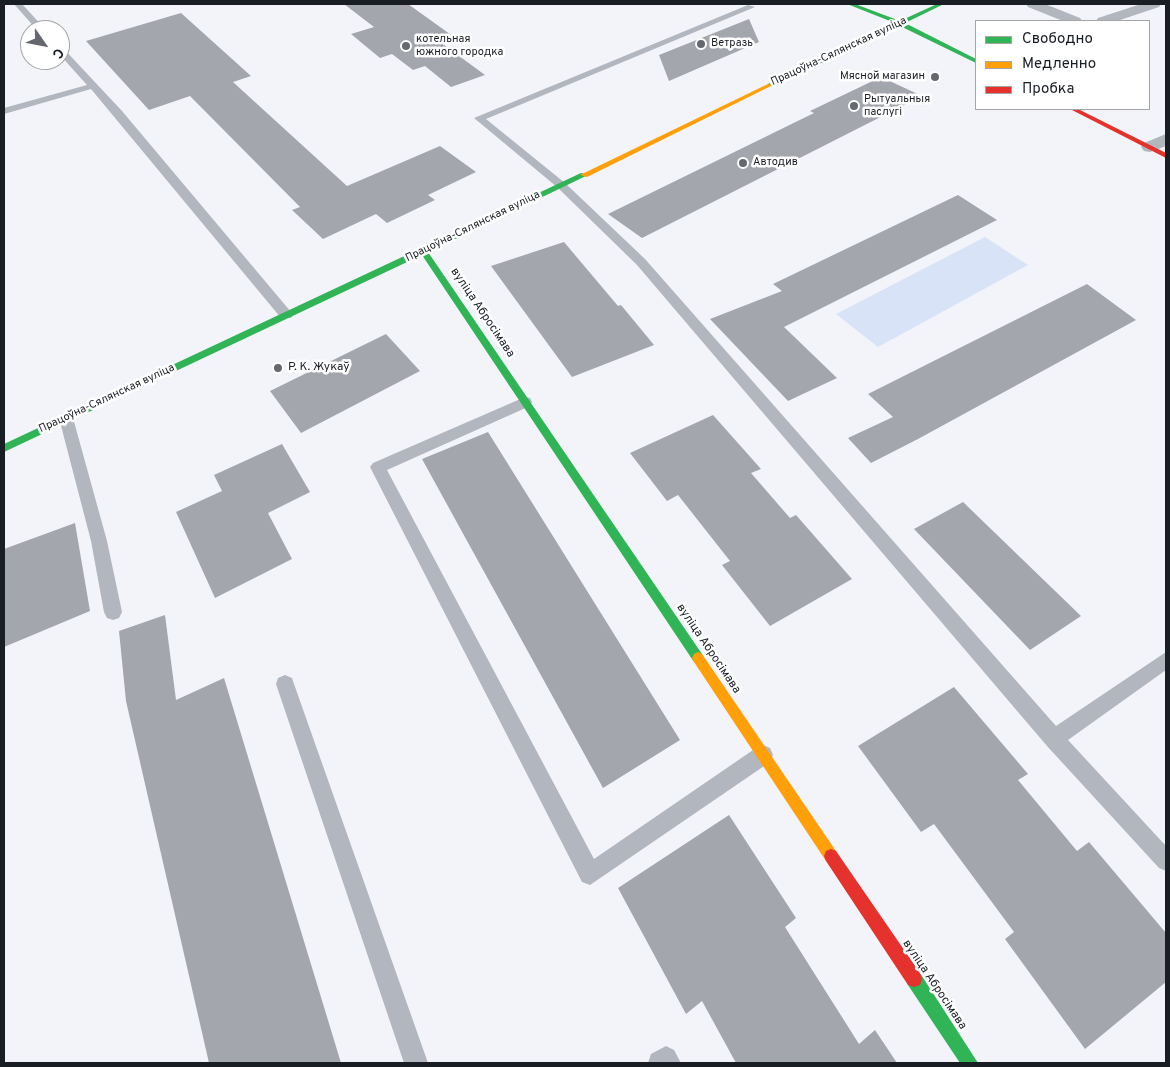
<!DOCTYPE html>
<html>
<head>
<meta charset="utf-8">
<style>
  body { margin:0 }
  #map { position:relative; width:1170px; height:1067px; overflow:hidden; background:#f2f4f9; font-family:Overpass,sans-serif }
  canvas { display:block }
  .frame { position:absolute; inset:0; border:5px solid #191d24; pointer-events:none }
  .legend { position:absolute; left:975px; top:20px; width:175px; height:90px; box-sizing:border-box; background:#fff; border:1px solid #a3a5a7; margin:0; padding:6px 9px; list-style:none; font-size:15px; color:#191d24 }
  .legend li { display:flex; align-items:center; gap:10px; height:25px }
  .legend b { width:25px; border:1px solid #a3a5a7 }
  .north { position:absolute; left:20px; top:20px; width:50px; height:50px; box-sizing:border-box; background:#fff; border:1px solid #a3a5a7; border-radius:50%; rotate:123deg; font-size:14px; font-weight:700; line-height:20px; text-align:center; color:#191d24 }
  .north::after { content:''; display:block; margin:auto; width:18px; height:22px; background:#65686f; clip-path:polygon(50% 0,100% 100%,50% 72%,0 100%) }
</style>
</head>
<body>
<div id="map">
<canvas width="1170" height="1067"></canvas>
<div class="frame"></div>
<ul class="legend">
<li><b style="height:6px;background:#30b455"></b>Свободно</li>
<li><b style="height:6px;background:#ff9f0a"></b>Медленно</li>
<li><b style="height:6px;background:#e5322d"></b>Пробка</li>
</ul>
<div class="north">С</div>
</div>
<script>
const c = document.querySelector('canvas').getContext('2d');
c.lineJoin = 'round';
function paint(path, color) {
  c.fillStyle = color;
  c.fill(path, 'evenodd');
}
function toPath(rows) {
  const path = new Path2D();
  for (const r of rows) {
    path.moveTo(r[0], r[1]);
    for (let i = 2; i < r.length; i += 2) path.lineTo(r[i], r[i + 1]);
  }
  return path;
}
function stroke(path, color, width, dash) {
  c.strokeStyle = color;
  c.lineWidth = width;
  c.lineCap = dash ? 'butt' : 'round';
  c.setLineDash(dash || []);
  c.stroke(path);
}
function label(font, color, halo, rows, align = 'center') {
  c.font = font + ' Overpass,sans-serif';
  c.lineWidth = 5;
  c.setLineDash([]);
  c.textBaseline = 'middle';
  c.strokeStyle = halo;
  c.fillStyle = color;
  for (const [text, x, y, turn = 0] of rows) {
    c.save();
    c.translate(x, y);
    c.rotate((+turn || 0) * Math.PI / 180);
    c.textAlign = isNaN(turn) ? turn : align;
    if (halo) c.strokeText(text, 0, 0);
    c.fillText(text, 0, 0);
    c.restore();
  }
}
const green = toPath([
  [985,237,1028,265,878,347,836,314]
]);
const building = toPath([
  [344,4,408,4,454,37,440,42,485,75,451,87,425,66,413,70,392,54,380,58,351,34,374,27],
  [181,13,251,76,233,82,347,186,440,146,476,172,428,195,435,200,387,223,376,214,323,239,292,210,300,207,190,96,149,110,86,41],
  [749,19,759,42,669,81,659,55],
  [881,77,922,96,642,238,608,214,814,113,810,111],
  [958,195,997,220,784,327,837,378,788,401,710,319,782,291,773,284],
  [564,242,618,306,621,305,654,345,572,377,491,266],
  [1087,284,1136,320,918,439,871,463,848,438,893,417,868,394],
  [386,334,420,371,301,433,270,391],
  [713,415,761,469,751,473,790,518,796,515,852,579,770,626,722,565,730,561,678,495,667,501,630,453],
  [488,432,680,740,603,788,422,459],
  [282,444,310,492,268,513,292,559,215,598,176,512,222,491,214,475],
  [963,502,1081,616,1030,650,914,529],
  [75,523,90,611,4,647,4,549],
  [165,615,176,700,224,678,341,1063,209,1063,126,701,119,631],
  [954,687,1028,774,1018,780,1077,851,1089,842,1166,933,1166,982,1085,1049,1005,939,1014,932,934,824,921,832,858,746],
  [729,815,796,918,785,927,859,1044,875,1030,897,1063,736,1063,702,1001,686,1014,618,888]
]);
const lane = toPath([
  [14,4,22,4,46,30,37,30,14,4],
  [748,5,755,7,486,119,565,183,645,259,1056,726,1166,652,1166,670,1068,740,1166,846,1166,871,1159,868,1047,746,637,265,557,187,474,118,748,5],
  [60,47,63,48,122,111,291,312,293,315,291,318,281,318,91,89,4,114,4,108,87,85,60,55,60,47],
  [525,397,530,398,532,402,530,406,387,470,594,859,756,748,763,745,770,748,773,755,770,762,590,885,582,882,370,467,373,463,525,397],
  [66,412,71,414,73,418,107,541,122,612,119,618,113,620,107,618,104,612,91,541,59,418,61,414,66,412],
  [285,675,292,678,294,684,428,1063,404,1063,276,684,278,678,285,675],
  [666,1046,674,1050,681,1063,648,1063,651,1054,666,1046]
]);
const street = toPath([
  [1026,4,1045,4,1080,18,1082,21,1063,21,1028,7,1026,4],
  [1141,4,1161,4,1159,7,1117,21,1096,21,1098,18,1141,4],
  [1166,134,1166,146,1150,152,1144,151,1141,147,1144,143,1166,134]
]);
const fast = toPath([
  [847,4,855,4,900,21,937,4,944,4,905,23,976,59,976,63,900,26,772,86,768,86,768,84,895,23,847,4],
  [581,173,588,175,428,252,702,654,704,658,702,662,698,664,694,662,422,255,4,452,4,444,581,173],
  [914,971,920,973,978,1063,960,1063,908,985,906,979,908,973,914,971]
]);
const slow = toPath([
  [768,84,773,85,587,177,580,175,768,84],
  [698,652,702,654,836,851,838,856,836,861,831,863,826,861,694,662,692,658,694,654,698,652]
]);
const jam = toPath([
  [1070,109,1078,109,1166,153,1166,158,1070,109],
  [831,849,836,851,920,973,922,979,920,985,914,987,908,985,826,861,824,856,826,851,831,849]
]);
const markers = [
  [701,44,5,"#65686f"],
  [406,46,5,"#65686f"],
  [935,77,5,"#65686f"],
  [854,106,5,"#65686f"],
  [743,163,5,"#65686f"],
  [278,368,5,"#65686f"]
];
const farPoinames = [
  ["котельная",416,40],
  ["южного городка",416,53],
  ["Ветразь",711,44],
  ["Мясной магазин",925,77,"right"],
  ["Рытуальныя",864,100],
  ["паслугі",864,113],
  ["Автодив",753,163]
];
const farStreetnames = [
  ["Працоўна-Сялянская вуліца",839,52,-25],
  ["Працоўна-Сялянская вуліца",473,227,-26],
  ["Працоўна-Сялянская вуліца",107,399,-25]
];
const streetNames = [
  ["вуліца Абросімава",482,313,56],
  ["вуліца Абросімава",708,649,56],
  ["вуліца Абросімава",934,985,56]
];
const poiNames = [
  ["Р. К. Жукаў",288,368]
];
paint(green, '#d9e3f7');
paint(building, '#a4a6ad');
paint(lane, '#b1b6bf');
paint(street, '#b1b6bf');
paint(fast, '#30b455');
paint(slow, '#ff9f0a');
paint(jam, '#e5322d');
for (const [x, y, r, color] of markers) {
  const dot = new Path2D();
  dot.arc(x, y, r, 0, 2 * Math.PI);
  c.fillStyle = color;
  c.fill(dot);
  stroke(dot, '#fff', 2);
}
label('11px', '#191d24', '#fff', farPoinames, 'left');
label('11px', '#191d24', '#fff', farStreetnames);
label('12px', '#191d24', '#fff', streetNames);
label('12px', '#191d24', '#fff', poiNames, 'left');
</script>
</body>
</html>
